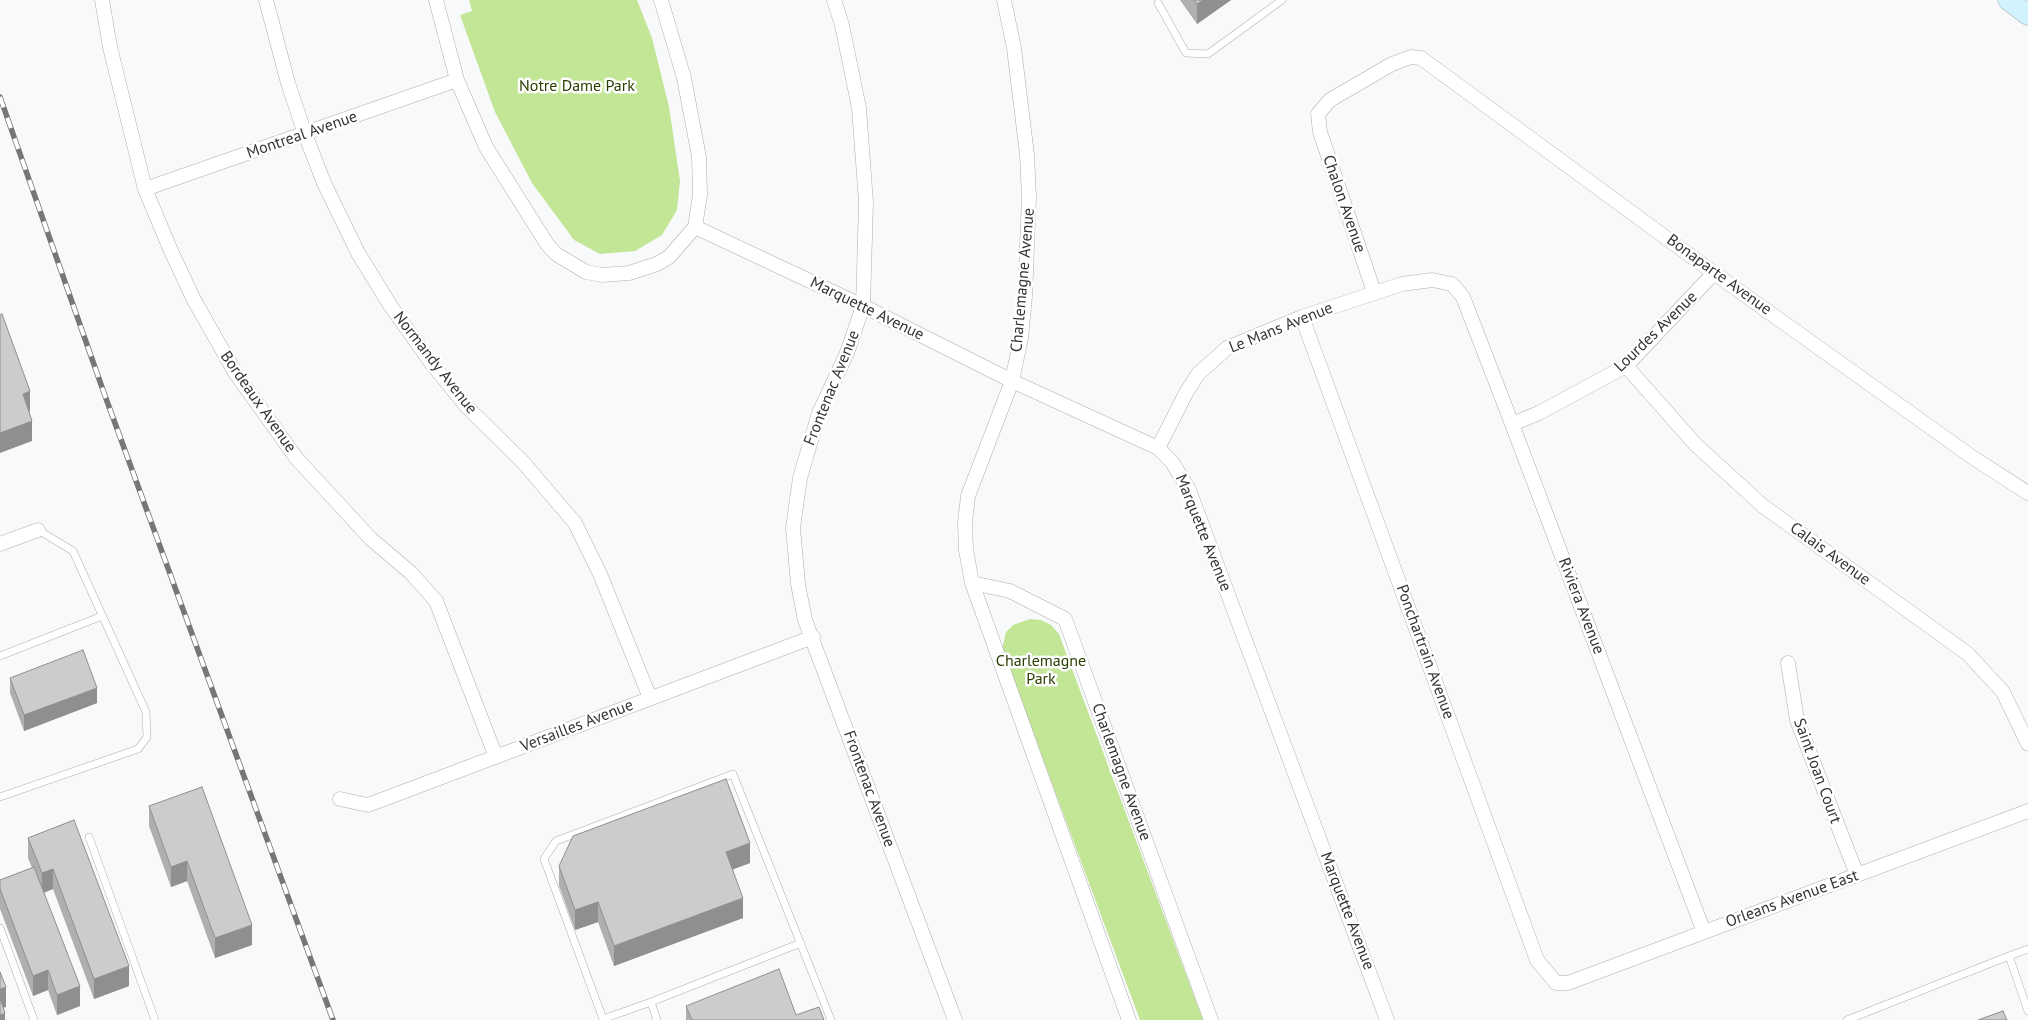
<!DOCTYPE html>
<html>
<head>
<meta charset="utf-8">
<style>
  body { margin:0 }
  canvas { display:block; background:#f8f9fa }
</style>
</head>
<body>
<canvas width="2028" height="1020"></canvas>
<script>
const c = document.querySelector('canvas').getContext('2d');
c.lineJoin = 'round';
function paint(path, color) {
  c.fillStyle = color;
  c.fill(path, 'evenodd');
}
function toPath(rows) {
  const path = new Path2D();
  for (const r of rows) {
    path.moveTo(r[0], r[1]);
    for (let i = 2; i < r.length; i += 2) path.lineTo(r[i], r[i + 1]);
  }
  return path;
}
function stroke(path, color, width, dash) {
  c.strokeStyle = color;
  c.lineWidth = width;
  c.lineCap = dash ? 'butt' : 'round';
  c.setLineDash(dash || []);
  c.stroke(path);
}
function label(font, color, halo, rows, align = 'center') {
  c.font = font + ' "PT Sans",sans-serif';
  c.lineWidth = 5;
  c.setLineDash([]);
  c.textBaseline = 'middle';
  c.strokeStyle = halo;
  c.fillStyle = color;
  for (const [text, x, y, turn = 0] of rows) {
    c.save();
    c.translate(x, y);
    c.rotate((+turn || 0) * Math.PI / 180);
    c.textAlign = isNaN(turn) ? turn : align;
    if (halo) c.strokeText(text, 0, 0);
    c.fillText(text, 0, 0);
    c.restore();
  }
}
const green = toPath([
  [469,0,637,0,652,38,669,107,680,181,677,210,662,235,635,251,600,254,574,240,532,183,495,112,460,15,472,11],
  [1030,619,1041,620,1051,625,1059,634,1203,1020,1140,1020,1002,649,1006,632,1013,625]
]);
const lane = toPath([
  [1158,3,1186,53,1208,54,1282,0],
  [0,656,102,616],
  [0,797,138,749,147,737,146,712,73,551,38,530],
  [89,837,155,1020],
  [0,928,34,1020],
  [2028,949,2009,956,2028,1011],
  [651,1002,801,943],
  [657,1020,651,1002,603,1019,544,859,556,841,733,774,831,1020],
  [1847,1020,2009,956]
]);
const street = toPath([
  [102,0,110,47,145,189,171,251,194,300,236,374,297,459,371,539,411,573,436,601,496,757],
  [266,0,288,83,305,134,324,183,358,253,390,305,432,364,468,408,522,461,575,523,600,574,650,698],
  [436,0,457,80,486,147,547,244,556,254,586,272,602,275,629,273,657,264,669,257,695,227],
  [661,0,684,78,699,157,700,195,695,227],
  [834,0,842,25,859,108,866,202,863,306,847,353,819,413,800,478,793,528,798,584,805,620,955,1020],
  [1004,0,1014,48,1027,155,1029,197,1025,296,1021,338,1012,381,968,496,965,523,966,550,972,583,1129,1020],
  [145,189,457,80],
  [695,227,863,306,1012,381,1158,448,1172,462,1189,490,1387,1020],
  [1374,292,1320,132,1318,114,1330,100,1392,64,1411,57,1421,58,1714,273,1972,457,2028,493],
  [1302,317,1537,960,1556,983,1568,983,2028,811],
  [1626,366,1696,445,1763,506,1968,654,2003,692,2028,744],
  [1512,424,1539,413,1626,366,1714,273],
  [1158,448,1186,393,1198,374,1227,348,1302,317,1402,284,1432,280,1452,284,1463,297,1512,424,1704,932],
  [0,544,38,530],
  [972,583,1010,591,1065,619,1211,1020],
  [1788,663,1797,720,1857,875],
  [340,799,368,805,813,637]
]);
const secondary = toPath([
  [2008,0,2028,15]
]);
const rail = toPath([
  [0,97,104,393,333,1020]
]);
const wall = toPath([
  [1180,0,1231,0,1197,24],
  [10,678,97,703,24,731,10,693],
  [149,806,252,945,215,958,187,881,171,887,149,826],
  [74,820,129,986,94,999,53,889,44,893,80,1006,57,1015,48,990,33,996,0,909,0,880,32,868,28,858,28,838],
  [750,863,733,869,743,918,614,966,598,922,575,930,559,886,559,866],
  [686,1006,796,1015,824,1020,686,1020]
]);
const shadedWall = toPath([
  [1203,0,1231,0,1197,24,1197,4],
  [30,391,30,411,23,414,23,394],
  [32,421,32,441,0,453,0,433],
  [97,688,97,703,24,731,24,715],
  [750,843,750,863,726,872,726,852],
  [187,861,187,881,171,887,171,867],
  [53,869,53,889,42,893,42,873],
  [743,898,743,918,614,966,614,946],
  [598,902,598,922,575,930,575,910],
  [252,925,252,945,215,958,215,938],
  [129,966,129,986,94,999,94,979],
  [48,970,48,990,33,996,33,976],
  [80,986,80,1006,57,1015,57,995],
  [6,987,6,1007,0,1009,0,989],
  [5,1013,5,1020,0,1020,0,1015]
]);
const building = toPath([
  [1194,0,1203,0,1197,4,1194,0],
  [2,314,30,391,23,394,32,421,0,433,0,315,2,314],
  [83,650,97,688,24,715,10,678,83,650],
  [726,779,750,843,726,852,743,898,614,946,598,902,575,910,559,866,573,836,726,779],
  [202,787,252,925,215,938,187,861,171,867,149,806,202,787],
  [74,820,129,966,94,979,53,869,42,873,28,838,74,820],
  [34,867,80,986,57,995,48,970,33,976,0,889,0,880,34,867],
  [779,969,796,1015,819,1007,824,1020,692,1020,686,1006,779,969],
  [0,972,6,987,0,989,0,972],
  [0,998,5,1013,0,1015,0,998],
  [2003,1011,2007,1020,1978,1020,2003,1011]
]);
const parkNames = [
  ["Notre Dame Park",577,86],
  ["Charlemagne",1041,661],
  ["Park",1041,679]
];
const streetNames = [
  ["Montreal Avenue",302,135,-19],
  ["Chalon Avenue",1344,204,71],
  ["Bonaparte Avenue",1719,275,36],
  ["Charlemagne Avenue",1023,280,-85],
  ["Marquette Avenue",867,309,26],
  ["Le Mans Avenue",1281,328,-22],
  ["Lourdes Avenue",1656,332,-44],
  ["Normandy Avenue",435,363,52],
  ["Frontenac Avenue",832,388,-68],
  ["Bordeaux Avenue",258,402,55],
  ["Marquette Avenue",1203,533,68],
  ["Calais Avenue",1830,554,36],
  ["Riviera Avenue",1581,606,69],
  ["Ponchartrain Avenue",1425,652,70],
  ["Versailles Avenue",577,726,-21],
  ["Saint Joan Court",1817,771,70],
  ["Charlemagne Avenue",1121,772,70],
  ["Frontenac Avenue",869,789,70],
  ["Orleans Avenue East",1792,899,-20],
  ["Marquette Avenue",1347,911,69]
];
paint(green, '#c2e596');
stroke(lane, '#aeaeaf', 8);
stroke(street, '#aeaeaf', 15);
stroke(secondary, '#aeaeaf', 21);
stroke(lane, '#fff', 7);
stroke(street, '#fff', 14);
stroke(secondary, '#d0f3fd', 20);
stroke(rail, '#757676', 5.5);
stroke(rail, '#fff', 4, [11]);
paint(wall, '#afafb0');
paint(shadedWall, '#8f8e90');
paint(building, '#cccbcd');
stroke(building, '#8f8e90', 1);
label('16px', '#2a3f00', '#fff', parkNames);
label('16px', '#333', '#fff', streetNames);
</script>
</body>
</html>
